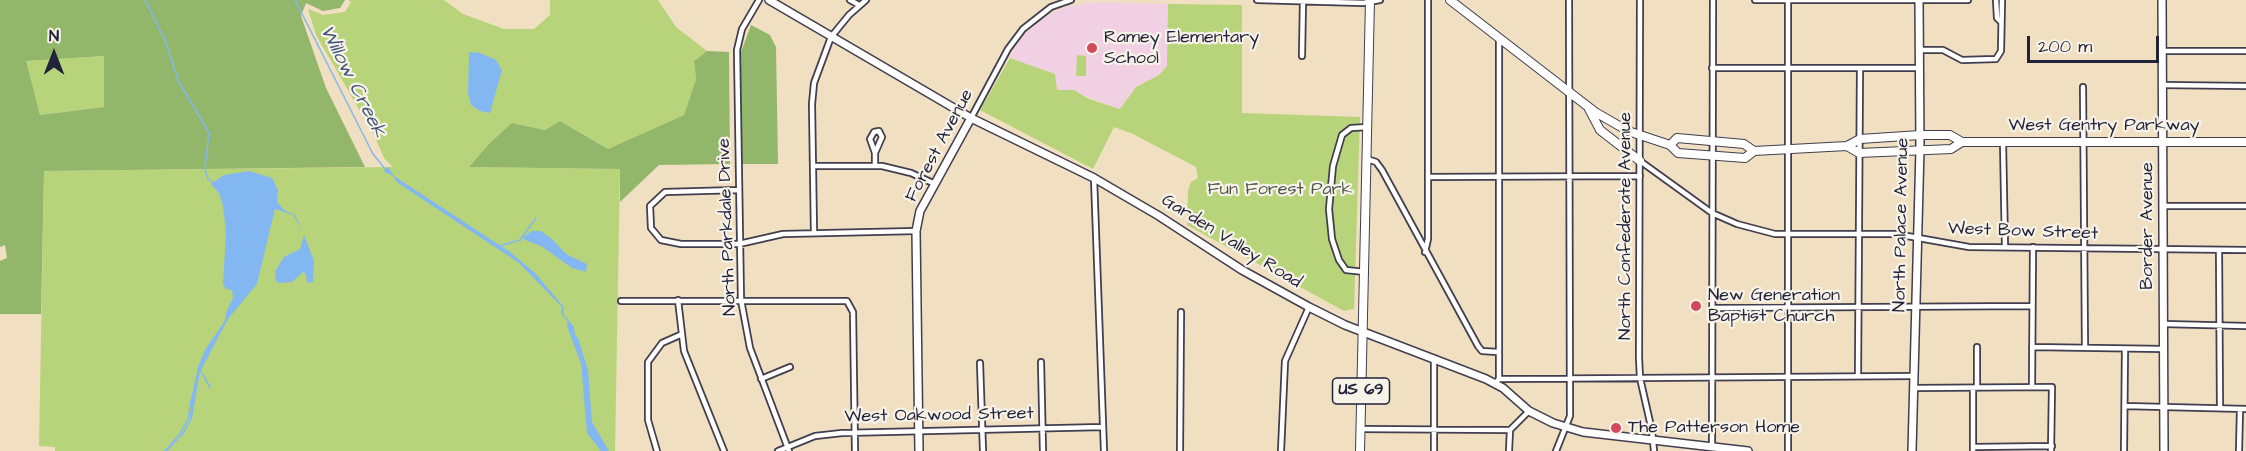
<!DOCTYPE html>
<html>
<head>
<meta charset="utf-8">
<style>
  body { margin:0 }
  #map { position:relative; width:2246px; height:451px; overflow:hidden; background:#f1dfc1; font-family:"Architects Daughter",sans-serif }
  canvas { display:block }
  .north { position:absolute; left:24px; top:24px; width:60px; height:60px; -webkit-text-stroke:4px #f7f3e8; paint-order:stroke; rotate:0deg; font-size:16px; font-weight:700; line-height:24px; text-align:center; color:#22223b }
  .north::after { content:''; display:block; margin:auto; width:21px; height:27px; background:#22223b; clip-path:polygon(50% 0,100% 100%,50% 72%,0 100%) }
  .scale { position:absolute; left:2027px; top:36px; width:132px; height:27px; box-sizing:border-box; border:3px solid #22223b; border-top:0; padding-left:8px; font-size:18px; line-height:21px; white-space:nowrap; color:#22223b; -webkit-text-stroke:4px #f7f3e8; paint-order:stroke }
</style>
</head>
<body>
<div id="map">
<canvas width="2246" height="451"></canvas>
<div class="north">N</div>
<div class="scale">200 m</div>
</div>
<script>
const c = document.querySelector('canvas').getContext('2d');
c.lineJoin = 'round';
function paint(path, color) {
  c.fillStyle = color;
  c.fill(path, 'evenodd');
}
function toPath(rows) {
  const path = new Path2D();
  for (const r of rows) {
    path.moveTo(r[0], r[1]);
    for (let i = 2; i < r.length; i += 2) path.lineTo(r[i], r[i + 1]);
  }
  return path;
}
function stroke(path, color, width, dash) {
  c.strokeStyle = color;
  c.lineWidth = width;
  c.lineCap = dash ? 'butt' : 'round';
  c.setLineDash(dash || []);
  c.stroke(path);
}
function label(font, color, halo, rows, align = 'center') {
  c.font = font + ' "Architects Daughter",sans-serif';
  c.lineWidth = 4.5;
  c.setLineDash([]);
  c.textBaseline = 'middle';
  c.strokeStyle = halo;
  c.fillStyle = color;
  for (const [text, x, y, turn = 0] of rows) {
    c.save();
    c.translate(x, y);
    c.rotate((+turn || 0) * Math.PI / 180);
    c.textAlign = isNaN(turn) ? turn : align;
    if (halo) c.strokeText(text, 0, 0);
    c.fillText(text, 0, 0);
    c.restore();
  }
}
const built = toPath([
  [1096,2,1168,4,1167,66,1158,75,1136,87,1120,109,1074,92,1057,90,1055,74,1010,58,1021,38,1045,16,1065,7]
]);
const green = toPath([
  [348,0,444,0,463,14,504,29,534,29,550,15,550,0,658,0,676,27,707,51,694,61,696,79,684,115,608,149,560,121,545,130,512,123,470,167,620,169,615,451,55,451,55,447,39,446,44,171,393,167,384,158,374,135,316,35,308,9,323,15,345,12,351,2],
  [1168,4,1242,5,1242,113,1360,117,1354,309,1344,311,1187,225,1188,191,1191,182,1198,178,1196,167,1133,134,1114,127,1093,169,980,110,1010,58,1055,74,1057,90,1074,90,1089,99,1120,109,1136,87,1159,75,1167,66],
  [1077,55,1086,56,1086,76,1076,76],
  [104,56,104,107,40,115,25,61]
]);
const forest = toPath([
  [0,0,345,0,340,8,323,11,306,3,301,16,326,88,365,167,44,171,41,314,0,314,0,261,7,258,5,245,0,247],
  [104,56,104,107,40,115,26,61],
  [751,25,770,35,776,47,778,164,741,164,741,52],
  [707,51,729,52,730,164,659,165,620,202,620,169,469,167,490,143,512,123,545,130,560,121,608,149,684,115,696,79,694,61]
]);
const water = toPath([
  [469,52,480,53,496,60,502,70,490,113,480,111,471,105,468,93],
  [388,167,394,176,510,252,535,273,563,306,564,315,574,327,575,335,578,338,588,370,592,422,609,451,601,451,587,433,581,364,567,326,568,322,561,313,562,307,519,263,398,183,392,175,384,172],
  [249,171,272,178,278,190,277,202,284,210,295,215,302,230,293,215,275,209,257,284,228,319,201,370,211,387,210,389,200,371,192,418,184,434,167,451,163,451,180,437,190,419,191,399,198,367,205,350,224,322,233,297,232,290,226,289,223,284,226,233,223,206,219,193,211,184,224,175],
  [532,231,541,231,553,240,566,254,587,264,586,272,572,268,541,246,525,240,523,237],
  [304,235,314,261,313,282,307,283,306,274,303,272,292,282,280,283,276,281,275,272,284,257,300,249]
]);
const stream = toPath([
  [145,0,165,40,178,80,209,133,205,169,208,179,214,183],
  [295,0,373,154,386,170],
  [500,246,520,240,536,218],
  [226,315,231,303],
  [171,444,180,434,188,419,191,401]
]);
const street = toPath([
  [759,0,742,29,737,50,741,300,750,348,789,451],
  [850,0,859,5],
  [1257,0,1363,3,1380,0],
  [1640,0,1639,358,1640,378,1652,431,1654,451],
  [1755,0,1968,0],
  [1996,0,1997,18,2001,22],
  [1499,38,1499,379],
  [1920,50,1943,50,1962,60,1996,59,2001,51,2002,0],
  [2162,51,2246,51],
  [1302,56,1303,0],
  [1712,68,1920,68],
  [2162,85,2246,86],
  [2083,87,2085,348],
  [971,118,1008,49,1023,29,1051,7,1071,0],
  [2003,142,2005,247],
  [875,153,870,139,874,132,879,131,882,137,875,153,875,165],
  [1367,159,1376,162,1382,170,1478,346,1482,351,1498,352],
  [1640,161,1712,213,1737,224,1775,234,1896,234,1969,247,2246,250],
  [813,166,882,166,911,173,935,184],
  [1429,177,1640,176],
  [1094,178,1104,451],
  [738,190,665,192,650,206,651,228,661,240,681,244,739,244,783,234,916,231],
  [2164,206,2246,206],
  [814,233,812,104,814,83,831,37,849,15,866,0],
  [2219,250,2220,408],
  [1425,252,1428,239,1428,0],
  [1365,272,1346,270,1339,260,1332,239,1329,209,1333,166,1342,135,1351,128,1368,127],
  [678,300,684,351,724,451],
  [621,301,847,301,853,312,855,451],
  [1712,308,2032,306],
  [2164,324,2246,326],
  [2032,347,2163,349],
  [1434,358,1434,451],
  [1041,362,1043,451],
  [980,363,983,451],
  [1858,376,1860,68],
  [761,379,790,367],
  [1495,383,1499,379,1914,376],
  [2032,387,2033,247],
  [1914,388,2052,387,2051,451],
  [1977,388,1977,347],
  [2125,406,2246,409],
  [1360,429,1510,430,1529,411],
  [1712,446,1713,0],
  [1973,447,2052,446],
  [657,451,648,420,648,362,662,343,680,335],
  [778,451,815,436,842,433,1103,427],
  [1180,451,1181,312],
  [1281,451,1285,361,1309,307],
  [1509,451,1510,430],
  [1556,451,1570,416,1569,0],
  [1788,451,1788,0],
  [1973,451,1973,388],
  [2124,451,2125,349],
  [2239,451,2240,409]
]);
const secondary = toPath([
  [769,0,971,118,1094,178,1159,216,1242,270,1309,307,1345,325,1486,379,1503,388,1529,411,1553,423,1583,432,1748,451],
  [2162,0,2164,451],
  [919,451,916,231,920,211,971,118],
  [1912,451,1920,149,1919,0]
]);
const primary = toPath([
  [1450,0,1595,112,1628,131,1670,145,1678,153,1745,158,1754,151,1847,146,1860,139,1920,135,1950,135,1962,142,2246,142],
  [1589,109,1600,130,1640,161],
  [1670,145,1677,138,1744,144,1754,151],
  [1847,146,1859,153,1951,149,1962,142],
  [1360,451,1370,0]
]);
const markers = [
  [1092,48,6,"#d1495b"],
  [1696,306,6,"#d1495b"],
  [1616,428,6,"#d1495b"]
];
const shields = [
  [1361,391,57]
];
const shieldNames = [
  ["US 69",1361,391]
];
const poiNames = [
  ["Ramey Elementary",1104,38],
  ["School",1104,59],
  ["New Generation",1708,296],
  ["Baptist Church",1708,317],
  ["The Patterson Home",1628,428]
];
const streetNames = [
  ["West Gentry Parkway",2104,126],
  ["Forest Avenue",940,146,-62],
  ["North Palace Avenue",1902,225,-89],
  ["North Confederate Avenue",1626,226,-90],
  ["Border Avenue",2148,226,-90],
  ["North Parkdale Drive",728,227,-92],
  ["West Bow Street",2023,232,2],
  ["Garden Valley Road",1231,242,32],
  ["West Oakwood Street",939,416,-1]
];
const parkNames = [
  ["Fun Forest Park",1280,190]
];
const waterNames = [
  ["Willow Creek",352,82,63]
];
paint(built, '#f1d0e4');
paint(green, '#b8d47a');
paint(forest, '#92b66a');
paint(water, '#83b7f1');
stroke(stream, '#83b7f1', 1.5);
stroke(street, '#413e4f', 8);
stroke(secondary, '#413e4f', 10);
stroke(primary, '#413e4f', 10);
stroke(street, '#fff', 4.5);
stroke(secondary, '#fff', 7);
stroke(primary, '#fff', 8);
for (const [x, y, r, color] of markers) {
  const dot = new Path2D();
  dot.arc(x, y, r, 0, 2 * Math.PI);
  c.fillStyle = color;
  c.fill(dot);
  stroke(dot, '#f7f3e8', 2);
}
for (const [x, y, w] of shields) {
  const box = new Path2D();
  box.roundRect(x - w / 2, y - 13, w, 26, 4.5);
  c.fillStyle = '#f7f3e8';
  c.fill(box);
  stroke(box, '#22223b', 1.5);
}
label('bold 16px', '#22223b', null, shieldNames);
label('18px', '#22223b', '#f7f3e8', poiNames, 'left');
label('18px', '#22223b', '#f7f3e8', streetNames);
label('18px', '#4f574e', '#f7f3e8', parkNames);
label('italic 20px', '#44567b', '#f7f3e8', waterNames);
</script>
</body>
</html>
